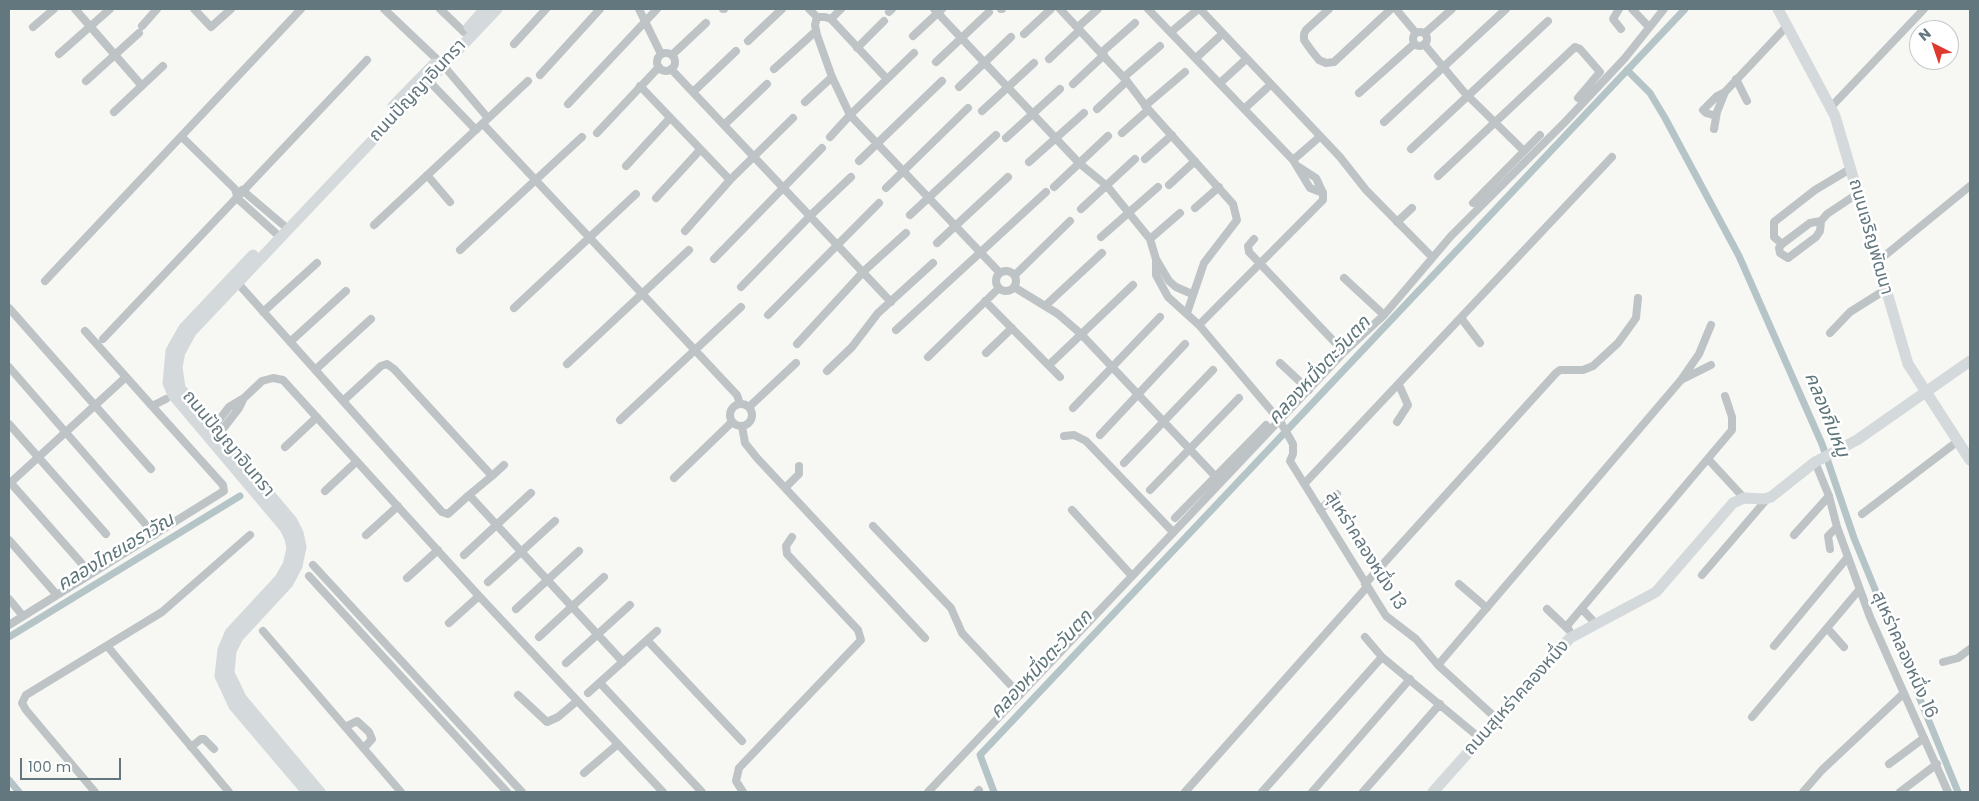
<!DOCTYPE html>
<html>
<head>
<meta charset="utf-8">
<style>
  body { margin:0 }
  #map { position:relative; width:1979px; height:801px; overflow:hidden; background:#f7f7f4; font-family:Poppins,sans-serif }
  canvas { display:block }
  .frame { position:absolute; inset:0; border:10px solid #63777e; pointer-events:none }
  .north { position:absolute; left:1909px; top:20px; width:50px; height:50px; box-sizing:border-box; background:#fff; border:1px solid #c1c9cb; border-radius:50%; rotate:319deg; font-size:14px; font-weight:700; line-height:20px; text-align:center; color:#63777e }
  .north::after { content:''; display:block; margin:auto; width:18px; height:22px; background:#dd392e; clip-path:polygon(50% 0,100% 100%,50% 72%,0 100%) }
  .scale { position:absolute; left:20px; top:758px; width:101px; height:22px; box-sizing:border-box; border:2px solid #63777e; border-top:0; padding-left:6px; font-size:15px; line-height:18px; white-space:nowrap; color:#63777e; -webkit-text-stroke:4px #fff; paint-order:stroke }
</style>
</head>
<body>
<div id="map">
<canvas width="1979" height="801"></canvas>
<div class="frame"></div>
<div class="north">N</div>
<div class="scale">100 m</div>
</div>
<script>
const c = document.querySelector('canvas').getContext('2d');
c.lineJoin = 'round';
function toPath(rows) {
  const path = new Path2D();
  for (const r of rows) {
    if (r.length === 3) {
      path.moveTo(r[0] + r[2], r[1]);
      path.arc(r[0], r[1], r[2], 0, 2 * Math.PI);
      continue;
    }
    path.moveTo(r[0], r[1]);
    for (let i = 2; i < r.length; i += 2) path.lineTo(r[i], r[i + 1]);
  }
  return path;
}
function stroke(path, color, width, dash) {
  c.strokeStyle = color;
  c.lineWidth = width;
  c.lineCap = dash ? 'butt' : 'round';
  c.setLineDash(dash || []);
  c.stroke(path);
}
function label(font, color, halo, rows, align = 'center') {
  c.font = font + ' Poppins,"Noto Sans Thai",sans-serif';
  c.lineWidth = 5;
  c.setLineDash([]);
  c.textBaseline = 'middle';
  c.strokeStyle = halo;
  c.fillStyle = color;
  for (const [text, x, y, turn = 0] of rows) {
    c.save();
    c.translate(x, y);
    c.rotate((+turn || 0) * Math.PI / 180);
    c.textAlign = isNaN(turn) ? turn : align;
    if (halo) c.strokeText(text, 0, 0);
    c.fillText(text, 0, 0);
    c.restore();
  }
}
const canal = toPath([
  [1627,70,1650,93,1665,118,1739,256,1822,444,1854,538,1958,792],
  [9,637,240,496],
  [9,780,19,792],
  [994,792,980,755,1685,9]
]);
const street = toPath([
  [75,9,142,86],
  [194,9,211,27,231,9],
  [384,9,443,65,488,118],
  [440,9,464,32],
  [639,9,661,54],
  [723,9,724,9],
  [809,9,817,17],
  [934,9,1079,163,1107,186,1150,239,1156,259,1169,281,1176,287,1192,294],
  [1001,9,1002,9],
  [1060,9,1126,80,1148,109,1233,204,1237,220,1204,263,1187,313],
  [1148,9,1293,160,1310,188,1323,193],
  [1200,9,1340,157,1366,190,1432,257],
  [1329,9,1306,30,1304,34,1304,40,1311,50,1319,60,1326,63,1334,62,1391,9],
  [1396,9,1416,33],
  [1619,9,1613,19,1621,29],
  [1632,9,1649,27],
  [889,12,892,9],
  [817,17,815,25,817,35,832,77,850,115,1000,273],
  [817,17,825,17,831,19,887,79],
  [831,19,841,9],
  [142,26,157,9],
  [33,27,54,9],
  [1078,27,1098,9],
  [1420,39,7],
  [1171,32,1196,11],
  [1425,33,1452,9],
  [1024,34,1051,9],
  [913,36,942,9],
  [748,41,782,9],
  [514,44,546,9],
  [1424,44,1464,92,1524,151],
  [857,48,884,21],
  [1101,53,1135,23],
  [666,62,9],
  [59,54,110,9],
  [672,55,706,23],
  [1196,58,1219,37],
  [1049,59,1080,30],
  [936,62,989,12],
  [671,69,891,302],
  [774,69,816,31],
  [540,75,600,9],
  [1124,77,1160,46],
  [427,79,476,130],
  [1736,79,1747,101],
  [86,81,139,33],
  [1220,83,1243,62],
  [1073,84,1104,55],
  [640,86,730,180],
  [959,87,1011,37],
  [693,92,736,51],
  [1359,93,1414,44],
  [805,102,832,77],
  [568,104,657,9],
  [1145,106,1185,72],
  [1831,107,1924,9],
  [1097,109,1127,81],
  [1244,109,1267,88],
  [982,111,1034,63],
  [114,112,163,66],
  [1716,116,1706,113,1703,110,1717,96,1725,92],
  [1384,122,1506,9],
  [483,124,737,395,740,404],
  [724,125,767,84],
  [1714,129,1717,112,1725,92,1787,26],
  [597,133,659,67],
  [1122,133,1148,110],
  [182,137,235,189,238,199,280,237],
  [830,137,850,115,914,53],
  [1006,138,1060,89],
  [1411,149,1548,21],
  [1145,159,1172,135],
  [1293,160,1316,140],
  [859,161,942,81],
  [1029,162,1084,113],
  [626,166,670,118],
  [427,175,450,202],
  [1438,176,1575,47,1580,49,1600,72,1578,98],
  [1169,185,1195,161],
  [1054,187,1108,136],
  [886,188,968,108],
  [242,190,288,229],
  [656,198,700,150],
  [1473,203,1540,135],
  [1195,208,1219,187],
  [1081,209,1135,159],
  [910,215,996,135],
  [1821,221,1810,223,1782,244,1779,248,1780,253,1788,258,1816,237,1820,231,1821,221,1827,214,1857,194],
  [1397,222,1412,208],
  [374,225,528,81],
  [685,231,730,180,793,118],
  [1101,237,1158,187],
  [1150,239,1180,213],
  [1254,239,1248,246,1249,252,1344,352],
  [937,243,1008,177],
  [1782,244,1774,237,1774,222,1815,190,1850,169],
  [460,250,582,137],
  [714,259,822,148],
  [1156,259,1156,275,1168,297,1199,325,1280,421,1293,444,1293,454,1290,461,1386,616,1416,639,1438,665,1498,720],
  [1877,262,1970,186],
  [1006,281,10],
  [1015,275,1070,221],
  [1344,278,1384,315],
  [235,280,442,512,448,514,469,495,623,662],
  [45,281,301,9],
  [741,287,811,215,851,177],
  [1014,287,1058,314,1081,334,1215,476],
  [985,301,1060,377],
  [1045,306,1102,253],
  [9,308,151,469],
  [514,308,636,194],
  [263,312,317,263],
  [768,315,879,203],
  [1461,318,1480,343],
  [1199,325,1323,200,1323,193,1316,178,1299,167],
  [896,330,1046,192],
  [85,331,152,406,166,399],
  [1830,333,1850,312,1885,290],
  [103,339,367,60],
  [290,342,346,291],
  [797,344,864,271,906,233],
  [986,353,1012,328],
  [928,357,999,288],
  [1280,363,1309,390],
  [567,364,689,250],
  [1049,365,1133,285],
  [9,367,155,535],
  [315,370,371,319],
  [827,371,852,347,878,313,933,263],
  [1681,380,1711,365],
  [343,401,381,366,387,364,394,369,492,476,469,495],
  [741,415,11],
  [749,407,796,363],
  [1073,408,1160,317],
  [620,420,741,307],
  [1397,422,1408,405,1399,385],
  [9,424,106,534],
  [742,426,745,443,757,458,925,638],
  [213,428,229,407,244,398,262,381,273,378,283,380,479,596,663,792],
  [219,434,239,408,244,398],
  [1100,435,1185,344],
  [1064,436,1074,435,1086,441,1173,532],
  [285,447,317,417],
  [1708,459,1744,498],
  [1815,462,1829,496,1837,527],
  [1124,463,1213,370],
  [492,476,504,465],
  [674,478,732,422],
  [9,481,91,574],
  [1305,483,1612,157],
  [9,484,126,377],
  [785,488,799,474,799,466],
  [1150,490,1239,398],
  [325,491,356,462],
  [1072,510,1132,576],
  [1320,510,1337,494],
  [1862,514,1958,441],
  [1175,518,1266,425],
  [873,526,951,608,962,633,1020,695],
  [366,535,398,506],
  [1794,535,1829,496],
  [9,540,57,595],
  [1830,549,1828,536,1837,527,1870,617,1948,792],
  [464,555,531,493],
  [313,565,522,792],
  [1702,575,1767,499],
  [309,576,507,792],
  [407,578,438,550],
  [488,582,555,521],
  [1365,584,1556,373,1560,370,1583,370,1593,366,1618,343,1636,318,1638,298],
  [1459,584,1487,608],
  [9,599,23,616],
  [516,609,579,551],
  [1547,609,1569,630],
  [1582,609,1595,623],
  [449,623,479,596],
  [9,625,224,491,223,485,152,406],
  [1566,627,1732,430,1732,417,1725,396],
  [1827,628,1844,647],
  [263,631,401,792],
  [539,637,604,577],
  [1365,637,1382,657],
  [647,640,742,741],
  [1774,646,1847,558],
  [108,647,229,792],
  [1382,657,1481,739],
  [1943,662,1958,658,1970,649],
  [566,663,630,605],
  [1438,665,1681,380,1699,354,1711,325],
  [600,683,702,792],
  [588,693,657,631],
  [518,695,547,722,558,717,577,701],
  [1752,717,1859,590],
  [345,727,357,721,369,732,372,739,364,748],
  [191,747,201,739,204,739,214,749],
  [1889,764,1924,738],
  [584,773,618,744],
  [95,792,26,710,22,703,26,695,162,612,250,535],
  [743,792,736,781,739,768,861,640,858,630,787,554,786,546,792,537],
  [928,792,1344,352,1384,315,1451,236,1566,121,1625,58,1664,9],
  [977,792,979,790],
  [1185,792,1367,587],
  [1262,792,1382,657],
  [1312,792,1410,679],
  [1363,792,1440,704],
  [1803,792,1822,770,1904,693],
  [1900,792,1937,764]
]);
const secondary = toPath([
  [1778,9,1835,116,1908,364,1970,460],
  [469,27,485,9],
  [393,106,434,64],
  [253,255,184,328,171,351,168,383,173,395,285,528,290,538,292,549,288,565,280,579,230,633,223,650,220,676,234,706,307,792],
  [320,792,241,698,229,673,231,651,238,637,288,583,297,566,301,547,298,533,292,521,180,388,177,367,180,352,191,332,497,9],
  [1433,792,1570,638,1656,592,1733,503,1744,498,1764,499,1771,497,1815,462,1857,440,1970,361]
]);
const streetNames = [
  ["ถนนปัญญาอินทรา",418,91,-47],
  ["ถนนเจริญพัฒนา",1870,237,74],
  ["ถนนปัญญาอินทรา",228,444,50],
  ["สุเหร่าคลองหนึ่ง 13",1365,551,58],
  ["สุเหร่าคลองหนึ่ง 16",1904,655,66],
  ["ถนนสุเหร่าคลองหนึ่ง",1517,698,-48]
];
const waterNames = [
  ["คลองหนึ่งตะวันตก",1320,371,-47],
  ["คลองกีบหมู",1826,415,68],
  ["คลองไทยเอราวัณ",116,553,-31],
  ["คลองหนึ่งตะวันตก",1042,665,-47]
];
stroke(canal, '#b5c5c7', 7);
stroke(street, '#bec4c6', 8);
stroke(secondary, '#d4d9db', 11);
label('18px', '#63777e', '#fff', streetNames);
label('italic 19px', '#5e7679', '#fff', waterNames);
</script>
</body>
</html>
